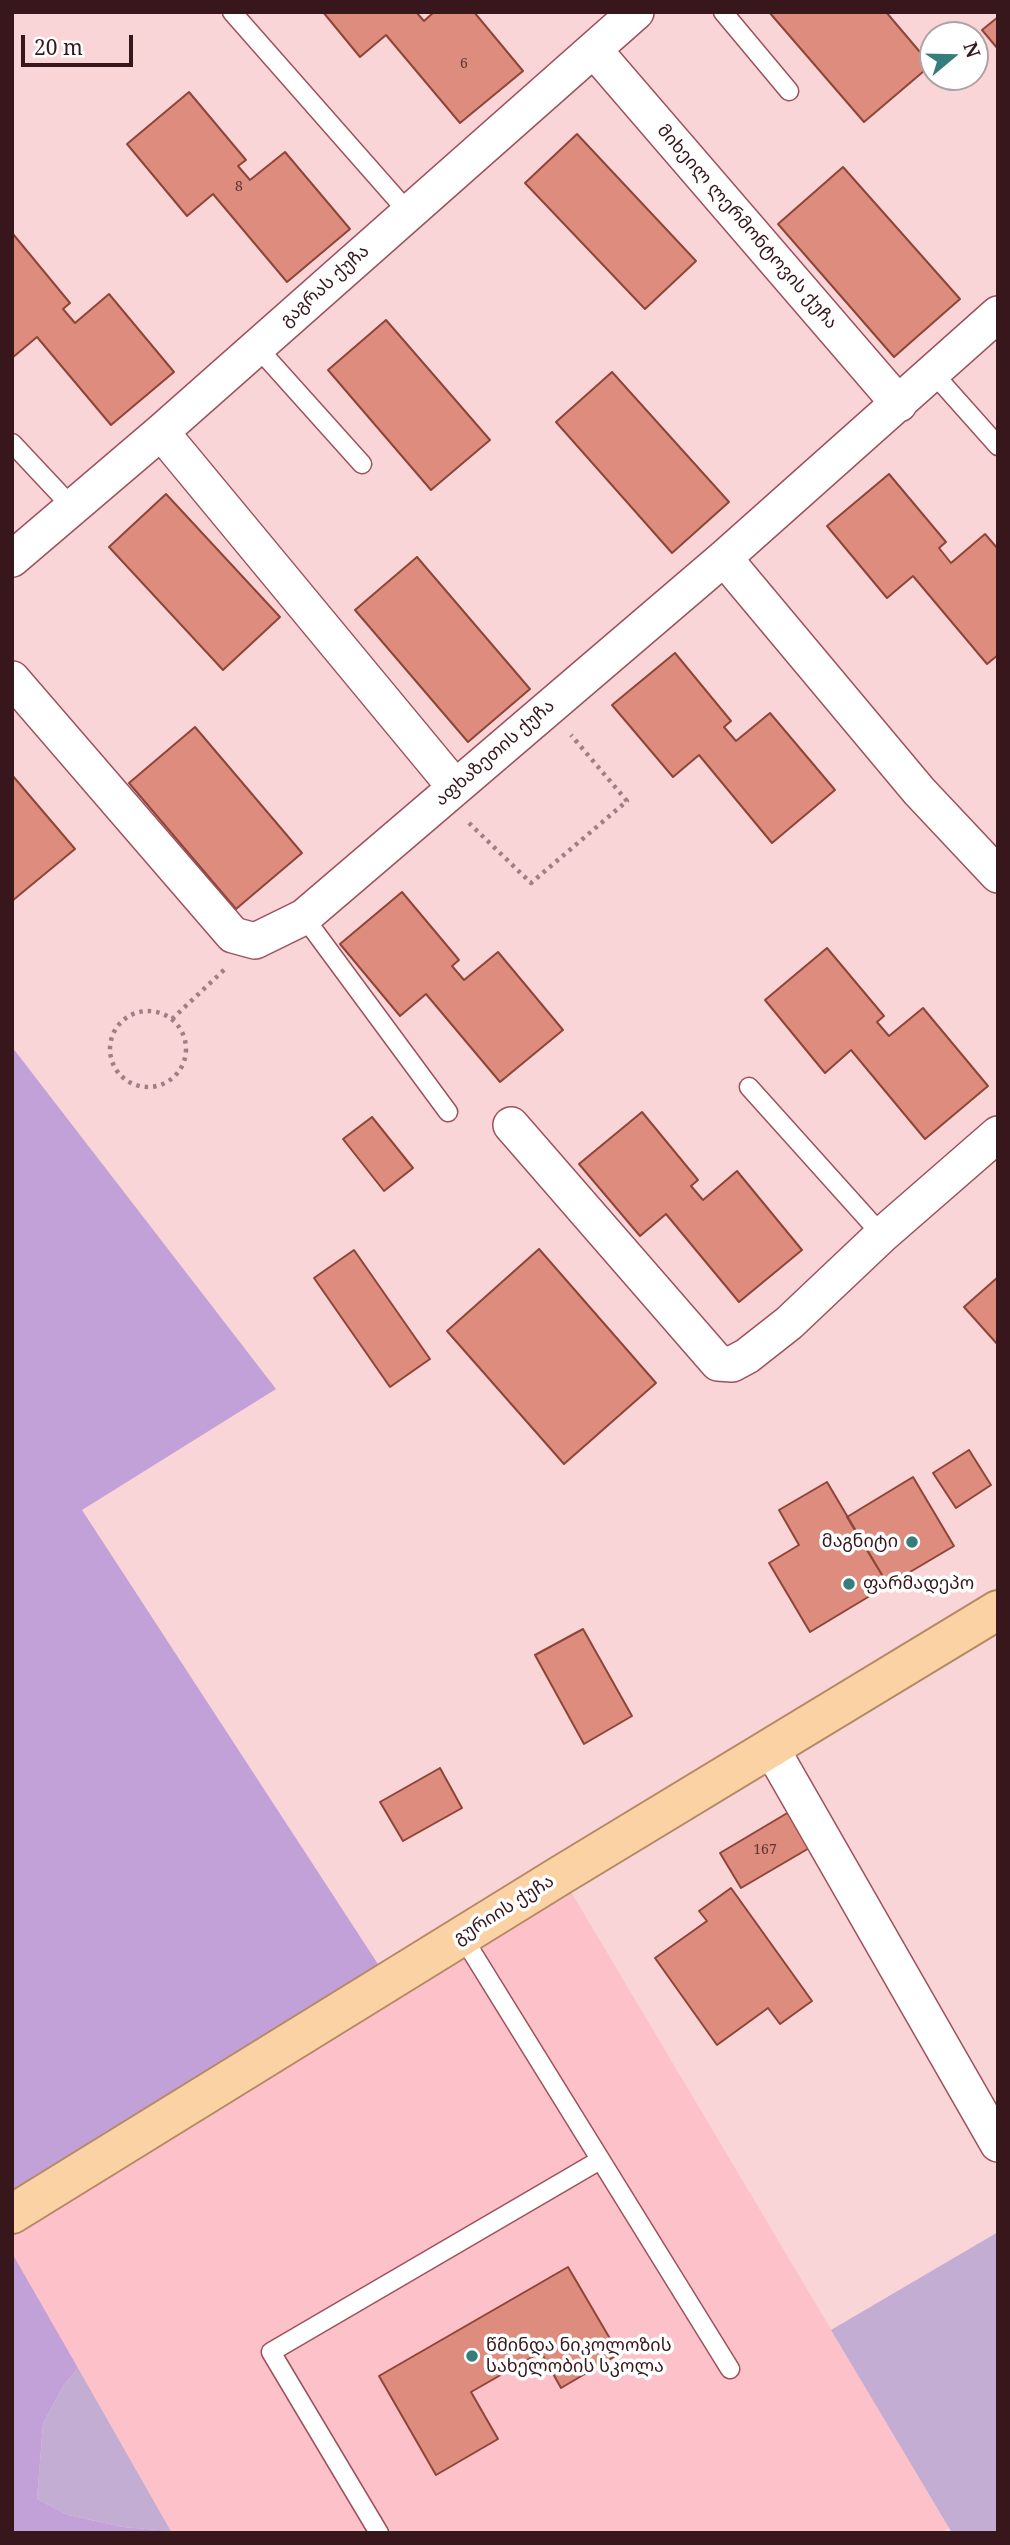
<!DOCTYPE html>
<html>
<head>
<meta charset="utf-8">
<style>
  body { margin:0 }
  #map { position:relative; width:1010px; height:2545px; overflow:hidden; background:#f9d5d8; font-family:"Noto Serif",serif }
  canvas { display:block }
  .frame { position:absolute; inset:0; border:14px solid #37171c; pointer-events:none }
  .north { position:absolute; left:919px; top:21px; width:70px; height:70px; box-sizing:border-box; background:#fff; border:2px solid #afa2a4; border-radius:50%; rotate:71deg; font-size:19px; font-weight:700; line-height:28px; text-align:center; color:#37171c }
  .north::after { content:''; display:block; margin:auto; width:24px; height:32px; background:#367e7b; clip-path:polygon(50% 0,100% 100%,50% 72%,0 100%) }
  .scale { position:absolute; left:21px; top:35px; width:112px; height:32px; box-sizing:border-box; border:4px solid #37171c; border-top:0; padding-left:9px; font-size:21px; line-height:24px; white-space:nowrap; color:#37171c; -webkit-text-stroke:5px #fff; paint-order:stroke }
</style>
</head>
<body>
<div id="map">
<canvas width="1010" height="2545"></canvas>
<div class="frame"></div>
<div class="north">N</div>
<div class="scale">20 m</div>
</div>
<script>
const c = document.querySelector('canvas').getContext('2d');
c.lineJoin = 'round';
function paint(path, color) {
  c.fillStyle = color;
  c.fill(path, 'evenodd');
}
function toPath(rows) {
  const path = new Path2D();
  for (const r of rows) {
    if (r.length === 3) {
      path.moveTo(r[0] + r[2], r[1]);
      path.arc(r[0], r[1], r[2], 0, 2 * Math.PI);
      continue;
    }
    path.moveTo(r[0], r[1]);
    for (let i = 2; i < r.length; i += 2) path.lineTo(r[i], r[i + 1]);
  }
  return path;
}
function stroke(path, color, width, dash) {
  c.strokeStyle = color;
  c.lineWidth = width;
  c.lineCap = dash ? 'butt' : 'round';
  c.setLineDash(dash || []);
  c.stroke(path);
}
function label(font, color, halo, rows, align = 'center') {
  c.font = font + ' "Noto Serif","Noto Sans Georgian",serif';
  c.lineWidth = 7;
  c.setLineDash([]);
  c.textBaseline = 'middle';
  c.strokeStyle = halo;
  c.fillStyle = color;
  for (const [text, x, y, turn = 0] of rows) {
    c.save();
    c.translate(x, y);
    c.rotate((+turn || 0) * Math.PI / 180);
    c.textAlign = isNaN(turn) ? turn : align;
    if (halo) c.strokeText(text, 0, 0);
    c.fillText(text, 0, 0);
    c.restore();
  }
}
const built = toPath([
  [561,1875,949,2528,941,2533,172,2533,12,2253,12,2214]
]);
const green = toPath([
  [998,2232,998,2533,952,2533,831,2330],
  [78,2368,172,2533,170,2531,123,2527,68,2515,37,2499,43,2424,63,2386]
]);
const forest = toPath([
  [12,1047,276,1389,82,1510,389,1981,12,2214],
  [12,2253,78,2368,63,2386,43,2424,37,2499,68,2515,123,2527,170,2531,170,2533,12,2533]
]);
const building = toPath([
  [323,12,416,12,424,21,434,12,474,12,523,71,460,123,386,35,360,57,323,12],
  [769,12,886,12,931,65,864,122,769,12],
  [998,17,998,49,982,30,998,17],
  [189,92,246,160,238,166,250,180,285,152,350,229,287,282,213,194,187,216,127,144,189,92],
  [577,134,696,261,645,309,525,183,577,134],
  [843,167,960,299,894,357,778,224,843,167],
  [13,234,70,303,63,309,75,323,109,294,174,372,111,425,37,337,12,358,13,234],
  [386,320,490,440,431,490,328,370,386,320],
  [612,372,729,502,672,553,556,422,612,372],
  [889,474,946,542,939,548,951,563,985,534,998,549,998,655,987,664,913,576,887,598,827,526,889,474],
  [166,494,280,617,223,670,109,547,166,494],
  [417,557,530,689,468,742,355,610,417,557],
  [675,653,731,721,724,727,736,741,770,713,835,790,772,843,699,755,673,777,612,705,675,653],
  [195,727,302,853,236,909,129,783,195,727],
  [12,775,75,849,12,901,12,775],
  [402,892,459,960,452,966,464,980,498,952,563,1030,500,1082,426,994,400,1016,340,944,402,892],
  [827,948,884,1016,877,1022,889,1036,923,1008,988,1086,925,1139,851,1050,825,1073,765,1000,827,948],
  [642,1112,698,1180,691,1186,703,1200,737,1171,802,1250,739,1302,666,1214,640,1236,579,1164,642,1112],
  [372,1117,413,1168,384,1191,343,1139,372,1117],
  [539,1249,656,1383,564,1464,447,1331,539,1249],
  [354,1250,430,1359,390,1387,314,1278,354,1250],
  [998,1277,998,1345,964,1307,998,1277],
  [969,1450,991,1485,956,1508,933,1473,969,1450],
  [913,1477,954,1546,888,1585,847,1517,913,1477],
  [827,1482,888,1585,810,1632,769,1563,799,1545,779,1510,827,1482],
  [583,1629,632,1716,584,1744,535,1655,583,1629],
  [440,1768,462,1808,403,1841,380,1802,440,1768],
  [789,1812,811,1847,741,1888,720,1853,789,1812],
  [731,1888,812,2001,780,2024,768,2008,717,2045,655,1958,707,1921,699,1911,731,1888],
  [568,2267,619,2354,561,2388,541,2352,471,2392,498,2439,436,2475,379,2376,568,2267]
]);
const path = toPath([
  [469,823,531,883,627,801,571,735],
  [148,1049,38],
  [172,1019,225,969]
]);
const service = toPath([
  [232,12,408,212],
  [723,12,789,91],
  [257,347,362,464],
  [933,373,998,446],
  [12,443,72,507],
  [304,917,448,1112],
  [749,1087,882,1235],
  [462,1936,730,2369],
  [379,2533,271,2352,600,2160]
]);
const minor = toPath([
  [594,50,899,404],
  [161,432,455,787],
  [724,558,919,791,998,875],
  [12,559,161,432,636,12],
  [12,679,233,935,255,941,304,917,724,558,998,314],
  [511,1125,718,1363,732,1364,747,1356,789,1323,882,1235,998,1134],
  [771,1748,998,2144]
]);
const trunk = toPath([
  [12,2214,561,1875,998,1610]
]);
const markers = [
  [912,1542,7,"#367e7b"],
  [849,1584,7,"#367e7b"],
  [472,2356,7,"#367e7b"]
];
const numberNames = [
  ["6",464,64],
  ["8",239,187],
  ["167",765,1850]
];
const streetNames = [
  ["მიხეილ ლერმონტოვის ქუჩა",747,227,49],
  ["გაგრას ქუჩა",325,286,-42],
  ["აფხაზეთის ქუჩა",495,753,-41],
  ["გურიის ქუჩა",504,1910,-32]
];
const poiNames = [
  ["მაგნიტი",898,1542,"right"],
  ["ფარმადეპო",863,1584],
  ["წმინდა ნიკოლოზის",486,2346],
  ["სახელობის სკოლა",486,2367]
];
paint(built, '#fdc2c9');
paint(green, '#c4add3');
paint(forest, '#c2a0d8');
paint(building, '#dd8c7d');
stroke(building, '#8e4538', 2);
stroke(service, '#9d515d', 21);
stroke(minor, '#9d515d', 38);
stroke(trunk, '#b48965', 42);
stroke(path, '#a07e81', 4.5, [3.5, 5]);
stroke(service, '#fff', 18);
stroke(minor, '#fff', 35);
stroke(trunk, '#fad2a3', 38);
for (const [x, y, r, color] of markers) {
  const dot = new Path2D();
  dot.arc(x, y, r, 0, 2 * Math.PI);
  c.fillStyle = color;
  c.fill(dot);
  stroke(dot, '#fff', 2.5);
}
label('14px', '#603434', null, numberNames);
label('18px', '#37171c', '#fff', streetNames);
label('18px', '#37171c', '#fff', poiNames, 'left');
</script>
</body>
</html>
